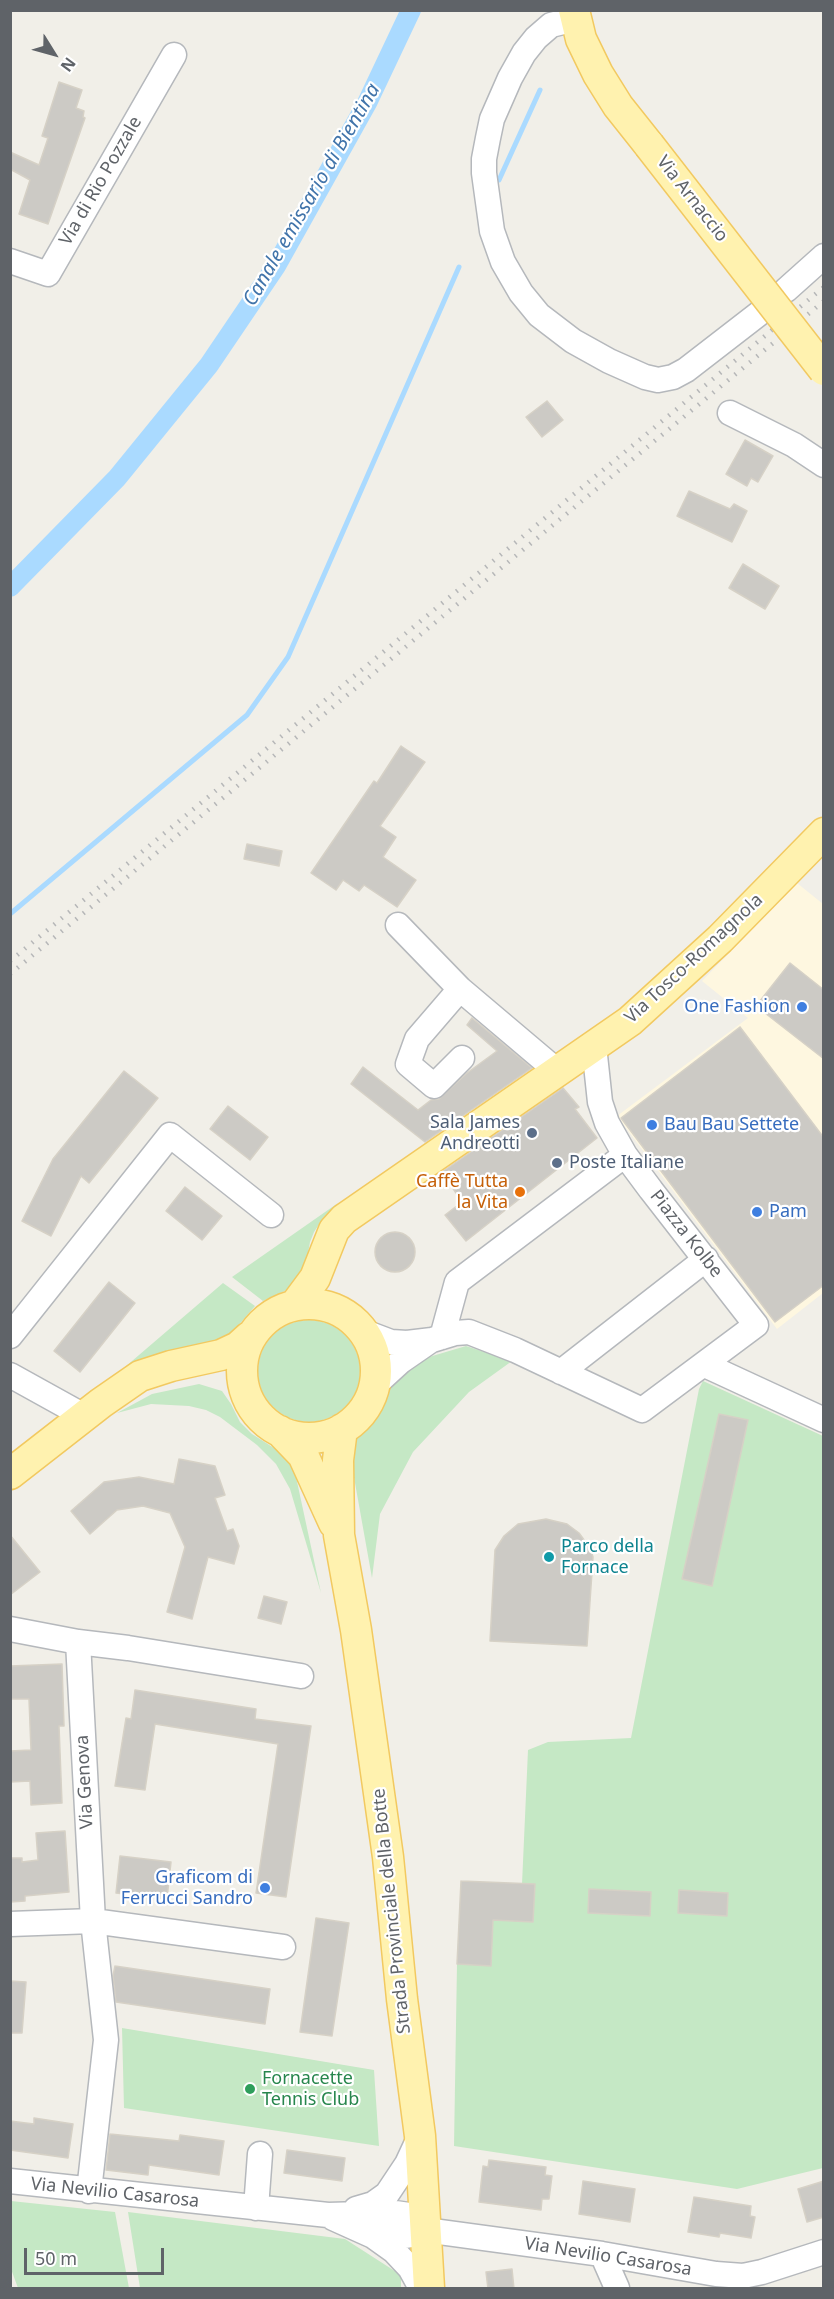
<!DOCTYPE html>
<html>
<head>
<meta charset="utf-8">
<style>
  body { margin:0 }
  #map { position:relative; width:834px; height:2299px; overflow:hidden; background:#f1efe8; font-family:"Noto Sans",sans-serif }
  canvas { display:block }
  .frame { position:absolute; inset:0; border:12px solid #5f6368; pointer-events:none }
  .north { position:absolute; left:24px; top:24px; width:60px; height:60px; -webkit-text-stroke:4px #fff; paint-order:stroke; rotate:127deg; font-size:16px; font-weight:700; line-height:24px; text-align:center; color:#5f6368 }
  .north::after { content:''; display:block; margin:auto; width:21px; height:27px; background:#5f6368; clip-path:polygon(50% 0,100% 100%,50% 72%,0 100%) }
  .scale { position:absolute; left:24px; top:2248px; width:140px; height:27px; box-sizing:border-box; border:3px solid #5f6368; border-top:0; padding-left:8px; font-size:18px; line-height:21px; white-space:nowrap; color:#5f6368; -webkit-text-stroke:4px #fff; paint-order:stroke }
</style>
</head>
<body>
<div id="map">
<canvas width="834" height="2299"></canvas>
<div class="frame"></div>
<div class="north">N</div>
<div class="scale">50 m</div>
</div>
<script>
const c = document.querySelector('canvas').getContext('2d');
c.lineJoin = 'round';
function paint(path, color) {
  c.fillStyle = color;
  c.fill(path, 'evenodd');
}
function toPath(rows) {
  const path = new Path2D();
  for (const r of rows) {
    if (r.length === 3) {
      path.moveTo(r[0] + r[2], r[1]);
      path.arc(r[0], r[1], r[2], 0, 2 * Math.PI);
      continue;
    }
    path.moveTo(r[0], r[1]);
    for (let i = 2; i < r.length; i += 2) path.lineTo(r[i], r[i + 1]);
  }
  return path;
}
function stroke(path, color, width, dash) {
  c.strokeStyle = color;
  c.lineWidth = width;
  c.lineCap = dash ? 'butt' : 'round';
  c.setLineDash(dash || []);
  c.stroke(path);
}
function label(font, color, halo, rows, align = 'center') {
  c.font = font + ' "Noto Sans",sans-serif';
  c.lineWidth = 4.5;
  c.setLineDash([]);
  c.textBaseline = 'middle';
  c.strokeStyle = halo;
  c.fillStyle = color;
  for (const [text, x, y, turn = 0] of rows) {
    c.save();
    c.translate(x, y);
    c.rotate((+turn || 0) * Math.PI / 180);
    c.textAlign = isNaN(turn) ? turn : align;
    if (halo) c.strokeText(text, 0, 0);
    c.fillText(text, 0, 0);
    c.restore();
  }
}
const commercial = toPath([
  [797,883,823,904,823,1293,777,1329,617,1116,748,1018,702,981]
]);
const green = toPath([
  [338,1203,324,1217,314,1232,310,1242,305,1270,289,1289,263,1301,232,1277],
  [223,1283,255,1306,226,1340,157,1358,118,1373],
  [309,1371,51],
  [466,1346,512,1361,469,1392,413,1452,380,1514,372,1578,350,1455,351,1444,370,1419,395,1374,429,1357],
  [703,1381,823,1436,823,2168,737,2189,454,2146,457,1964,461,1881,522,1884,528,1750,548,1742,631,1738,699,1389],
  [199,1384,222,1391,231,1404,240,1422,252,1434,285,1455,293,1463,321,1593,290,1489,276,1464,257,1445,220,1417,206,1410,189,1406,151,1404,117,1413,152,1394],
  [122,2028,374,2070,379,2146,124,2108],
  [11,2201,115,2212,129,2288,18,2288,11,2269],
  [128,2212,345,2239,401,2275,401,2288,140,2288]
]);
const stream = toPath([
  [499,180,540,90],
  [10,914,247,715,288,657,459,267]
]);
const canal = toPath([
  [10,587,117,478,209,365,276,266,367,103,411,10]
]);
const building = toPath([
  [59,82,82,90,76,108,84,111,83,117,85,118,48,224,19,214,30,180,10,169,10,152,39,165,48,138,42,136,59,82],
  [547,401,563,420,542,437,526,417,547,401],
  [745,440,773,456,758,482,751,478,747,486,726,474,745,440],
  [689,491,730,509,734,504,747,511,732,542,677,516,689,491],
  [743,564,779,586,765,609,729,588,743,564],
  [401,746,425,762,380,826,396,837,383,857,416,880,397,907,364,885,359,891,343,880,336,890,311,873,374,781,377,783,401,746],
  [247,844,282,851,279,866,244,859,247,844],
  [790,963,824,990,824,1059,756,1006,790,963],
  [472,1018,532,1068,425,1142,351,1084,363,1067,418,1110,431,1100,439,1099,467,1073,497,1051,467,1025,472,1018],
  [740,1027,824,1138,824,1285,775,1322,621,1118,740,1027],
  [124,1071,158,1098,89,1183,81,1176,51,1236,22,1221,53,1159,124,1071],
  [563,1088,579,1107,575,1109,597,1138,466,1241,445,1215,462,1202,442,1172,563,1088],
  [228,1106,268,1137,250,1160,210,1129,228,1106],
  [185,1187,222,1216,202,1240,166,1211,185,1187],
  [395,1252,20],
  [109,1282,135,1303,80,1372,54,1351,109,1282],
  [719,1414,748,1420,712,1586,682,1579,719,1414],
  [179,1459,215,1466,225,1495,215,1498,227,1531,233,1529,239,1546,234,1564,208,1557,192,1619,167,1612,185,1547,170,1513,143,1506,117,1510,90,1534,71,1511,104,1482,139,1477,174,1484,179,1459],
  [546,1519,567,1524,579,1533,590,1548,593,1557,587,1646,490,1641,495,1550,504,1536,518,1524,546,1519],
  [10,1535,40,1572,10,1595,10,1535],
  [264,1596,287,1602,281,1624,258,1618,264,1596],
  [62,1664,64,1726,59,1726,62,1803,31,1805,30,1781,10,1782,10,1751,31,1750,29,1699,10,1699,10,1666,62,1664],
  [135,1690,256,1709,255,1719,311,1726,286,1897,256,1893,278,1744,155,1724,145,1790,115,1786,126,1718,131,1719,135,1690],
  [65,1831,69,1892,25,1896,25,1901,10,1902,10,1858,22,1858,22,1862,38,1860,36,1833,65,1831],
  [120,1856,171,1862,167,1899,116,1893,120,1856],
  [461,1881,535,1884,533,1922,493,1920,491,1966,457,1964,461,1881],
  [589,1889,651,1892,650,1916,588,1913,589,1889],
  [679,1890,728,1893,727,1916,678,1913,679,1890],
  [316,1918,349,1923,332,2036,300,2032,316,1918],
  [115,1966,270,1989,265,2024,116,2002,113,1976,115,1966],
  [10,1981,26,1982,22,2033,10,2033,10,1981],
  [34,2118,73,2124,68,2158,10,2150,10,2121,34,2124,34,2118],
  [110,2134,179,2141,180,2135,224,2141,219,2175,149,2165,148,2175,106,2170,110,2134],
  [287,2150,345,2158,342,2181,284,2173,287,2150],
  [489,2160,546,2167,545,2175,552,2176,549,2199,542,2199,541,2210,479,2202,483,2166,488,2167,489,2160],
  [583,2181,635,2189,630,2222,579,2214,583,2181],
  [824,2181,824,2217,807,2222,798,2189,824,2181],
  [694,2197,751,2206,750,2216,755,2217,751,2238,720,2233,719,2237,688,2232,694,2197],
  [512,2269,514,2289,488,2289,486,2272,512,2269]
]);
const minor = toPath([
  [575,19,551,25,536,38,524,53,510,78,492,119,488,138,484,159,484,173,492,231,503,262,521,293,539,315,573,341,609,361,645,377,658,380,673,377,686,370,761,312],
  [10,261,48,274,174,55],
  [786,290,824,256],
  [730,413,794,445,824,465],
  [398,925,460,989],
  [462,1058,434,1086,408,1064,417,1039,460,989,557,1071],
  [362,1331,391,1342,407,1343,432,1340,455,1333,469,1332,515,1350,642,1410,756,1325,651,1190,625,1155,607,1123,600,1102,594,1046],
  [10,1336,170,1135,271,1215],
  [442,1337,457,1282,625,1155],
  [705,1365,824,1420],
  [561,1372,706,1259],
  [10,1375,84,1416],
  [377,1383,401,1361,430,1341],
  [10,1629,78,1642,128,1648,301,1676],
  [78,1642,93,1921,106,2040,89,2191],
  [10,1924,93,1921,283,1947],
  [10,2181,328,2215,395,2213,409,2215,424,2221],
  [256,2208,260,2154],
  [356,2209,373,2204,387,2194,407,2164,420,2136],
  [333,2218,373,2236,394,2251,410,2268,421,2288],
  [370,2228,404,2236,425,2233],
  [425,2230,602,2254,716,2274,743,2276,762,2272,824,2252],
  [602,2254,617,2288]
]);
const major = toPath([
  [574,10,581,39,598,74,618,106,649,145],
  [309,1371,67],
  [295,1305,315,1278,334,1230,344,1219,630,1021,720,939,824,833],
  [342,1429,338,1460,339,1535,356,1630,388,1857,402,1999,420,2136,429,2288],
  [280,1431,303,1455,334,1523],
  [10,1474,101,1403,140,1376,171,1366,221,1355,238,1347,249,1337]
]);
const rail = toPath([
  [10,961,824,287],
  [10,974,824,301]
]);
const majorBridge = toPath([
  [649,145,824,370]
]);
const markers = [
  [802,1007,6,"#3f7fe0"],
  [652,1125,6,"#3f7fe0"],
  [532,1133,6,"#5c6f8a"],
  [557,1163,6,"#5c6f8a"],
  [520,1192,6,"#e8710a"],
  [757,1212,6,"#3f7fe0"],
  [549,1557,6,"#0f9aa8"],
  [265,1888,6,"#3f7fe0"],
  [250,2089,6,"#2e9e5b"]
];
const streetNames = [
  ["Via di Rio Pozzale",101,181,-60],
  ["Via Arnaccio",692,199,52],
  ["Via Tosco-Romagnola",694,959,-43],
  ["Piazza Kolbe",686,1234,52],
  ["Via Genova",85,1782,-93],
  ["Strada Provinciale della Botte",392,1911,-96],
  ["Via Nevilio Casarosa",115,2193,6],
  ["Via Nevilio Casarosa",608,2257,9]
];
const shopNames = [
  ["One Fashion",790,1007],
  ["Bau Bau Settete",664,1125,"left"],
  ["Pam",769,1212,"left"],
  ["Graficom di",253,1878],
  ["Ferrucci Sandro",253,1899]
];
const serviceNames = [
  ["Sala James",520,1123],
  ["Andreotti",520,1144],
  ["Poste Italiane",569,1163,"left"]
];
const foodNames = [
  ["Caffè Tutta",508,1182],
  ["la Vita",508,1203]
];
const cultureNames = [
  ["Parco della",561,1547],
  ["Fornace",561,1568]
];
const leisureNames = [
  ["Fornacette",262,2079],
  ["Tennis Club",262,2100]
];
const waterNames = [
  ["Canale emissario di Bientina",312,195,-60]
];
paint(commercial, '#fef7e0');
paint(green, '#c5e8c5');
stroke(stream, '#aadaff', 5);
stroke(canal, '#aadaff', 20);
paint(building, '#cccac5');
stroke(building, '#d6d1c6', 1.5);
stroke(minor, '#b5b8bc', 27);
stroke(major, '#f2c960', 33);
stroke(minor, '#fff', 24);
stroke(major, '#fff2af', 30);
stroke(rail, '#b6b7b8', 4.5, [1.5, 8]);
stroke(majorBridge, '#f2c960', 33, []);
stroke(majorBridge, '#fff2af', 30);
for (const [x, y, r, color] of markers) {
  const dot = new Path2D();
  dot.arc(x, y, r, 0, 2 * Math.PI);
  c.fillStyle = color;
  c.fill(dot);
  stroke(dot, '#fff', 2);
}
label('18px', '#5f6368', '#fff', streetNames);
label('18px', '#366cbe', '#fff', shopNames, 'right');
label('18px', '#4e5e75', '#fff', serviceNames, 'right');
label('18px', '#c56008', '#fff', foodNames, 'right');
label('18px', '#0d838f', '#fff', cultureNames, 'left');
label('18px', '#27864d', '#fff', leisureNames, 'left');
label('italic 20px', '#4174aa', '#fff', waterNames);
</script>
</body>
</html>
